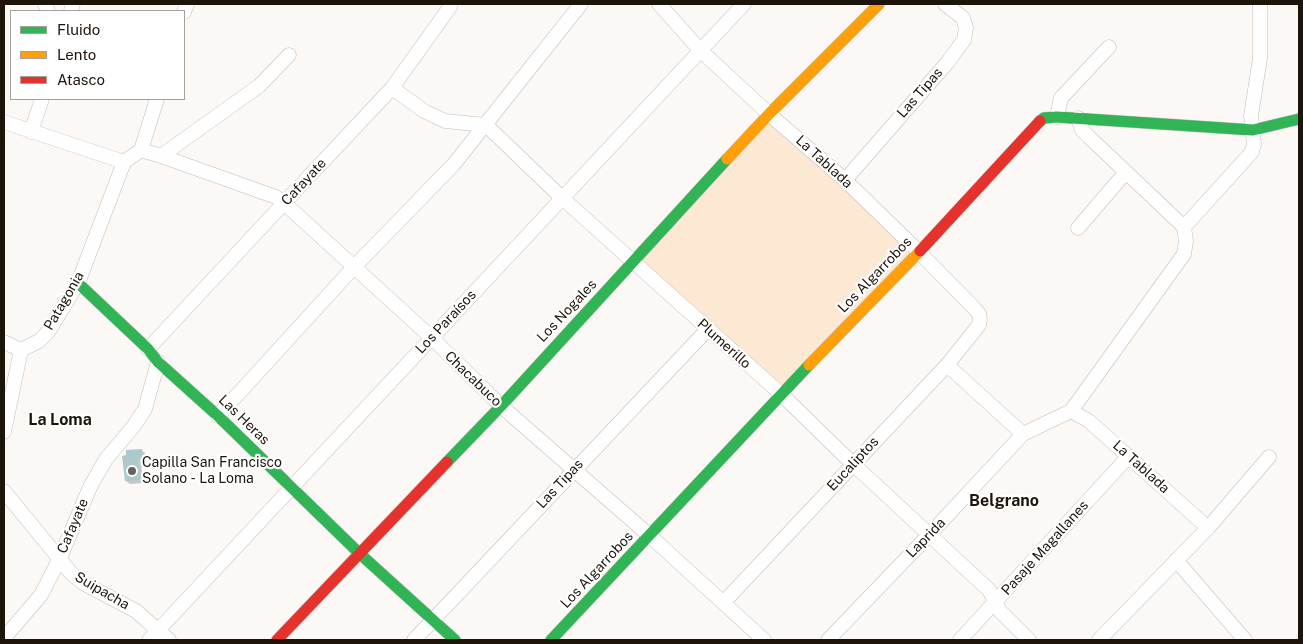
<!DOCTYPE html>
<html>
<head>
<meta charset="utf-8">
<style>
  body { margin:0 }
  #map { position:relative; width:1303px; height:644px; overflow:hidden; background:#fbf8f6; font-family:"Public Sans",sans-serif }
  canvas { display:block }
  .frame { position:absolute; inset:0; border:5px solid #1d140a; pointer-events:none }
  .legend { position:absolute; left:10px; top:10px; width:175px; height:90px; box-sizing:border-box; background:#fff; border:1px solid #a5a19d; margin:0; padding:6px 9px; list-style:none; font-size:15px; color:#1d140a }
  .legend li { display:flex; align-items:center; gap:10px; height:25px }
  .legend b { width:25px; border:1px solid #a5a19d }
</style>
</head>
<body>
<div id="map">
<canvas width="1303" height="644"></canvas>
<div class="frame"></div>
<ul class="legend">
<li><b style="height:6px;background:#30b455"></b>Fluido</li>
<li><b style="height:6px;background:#ff9f0a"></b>Lento</li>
<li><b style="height:6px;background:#e5322d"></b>Atasco</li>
</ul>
</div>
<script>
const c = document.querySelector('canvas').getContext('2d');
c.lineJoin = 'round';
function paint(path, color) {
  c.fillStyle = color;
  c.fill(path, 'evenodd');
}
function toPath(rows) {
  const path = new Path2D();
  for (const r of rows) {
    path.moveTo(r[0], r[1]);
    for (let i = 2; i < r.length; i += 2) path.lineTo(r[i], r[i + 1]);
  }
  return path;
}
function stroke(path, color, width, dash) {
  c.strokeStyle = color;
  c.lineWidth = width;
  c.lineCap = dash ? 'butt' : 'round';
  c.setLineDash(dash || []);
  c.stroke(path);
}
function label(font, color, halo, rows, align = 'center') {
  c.font = font + ' "Public Sans",sans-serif';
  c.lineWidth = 4.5;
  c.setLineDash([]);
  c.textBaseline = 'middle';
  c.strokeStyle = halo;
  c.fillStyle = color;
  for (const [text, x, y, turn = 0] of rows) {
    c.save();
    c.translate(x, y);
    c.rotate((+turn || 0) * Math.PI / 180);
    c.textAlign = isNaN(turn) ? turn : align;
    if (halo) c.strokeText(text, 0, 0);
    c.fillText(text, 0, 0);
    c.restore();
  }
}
const green = toPath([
  [769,114,919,252,781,394,632,262]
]);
const shadow = toPath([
  [141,450,145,453,145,462,141,462,143,483,130,484,126,481,128,456]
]);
const building = toPath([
  [142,449,143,459,138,459,141,480,125,481,122,456,126,455,126,450]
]);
const street = toPath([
  [45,4,48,11],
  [659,4,700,50,769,114,845,180,919,252,975,309,979,314,980,319,979,325,947,365,724,602],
  [71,11,73,4],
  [184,12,187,4],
  [392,88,424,111,445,121,486,125,561,197,781,394,853,464,989,590,1000,611,1029,640],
  [1057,117,1061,98,1109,47],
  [1078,118,1082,130,1089,137,1184,227],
  [4,122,124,162],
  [31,132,42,99],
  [141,150,161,156,259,86,289,55],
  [161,156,276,197,284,203,432,338,501,406,650,536,764,640],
  [124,162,141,150,157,99],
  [845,180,947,63,964,40,966,28,963,18,945,4],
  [1078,228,1126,172],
  [4,342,21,350],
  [148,349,284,203,392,88,450,7],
  [947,365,1023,434],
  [1071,411,1089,421,1208,528],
  [218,416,354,267,454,164,581,4],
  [4,432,21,350,39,341,48,332,78,283,124,162],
  [4,491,71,573,83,583,136,611,169,640],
  [1176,560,1245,640],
  [4,638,41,595,59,560,91,485,106,459,133,427,145,409,158,362],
  [149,640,744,4],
  [414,640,708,329],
  [828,640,929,535,1023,434,1071,411,1184,254,1186,241,1184,227,1252,152,1254,144,1251,116,1260,58,1260,4],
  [960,640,1129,456],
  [1099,640,1208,528,1269,457]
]);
const fast = toPath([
  [1040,121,1044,118,1057,117,1253,130,1299,119],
  [78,283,148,349,158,362,218,416,359,553,455,640],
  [447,462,501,406,727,159],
  [551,640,809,365]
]);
const slow = toPath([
  [727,159,769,114,879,4],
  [809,365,920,251]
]);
const jam = toPath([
  [920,251,1040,121],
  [277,640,447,462]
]);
const markers = [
  [132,471,5,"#6b645d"]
];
const streetNames = [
  ["Las Tipas",920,93,-49],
  ["La Tablada",824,162,42],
  ["Cafayate",304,182,-47],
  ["Los Algarrobos",875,275,-46],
  ["Patagonia",64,301,-60],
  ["Los Nogales",567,311,-47],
  ["Los Paraísos",446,322,-47],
  ["Plumerillo",724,344,42],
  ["Chacabuco",473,379,44],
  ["Las Heras",244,420,44],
  ["Eucaliptos",853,464,-47],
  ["La Tablada",1141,467,42],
  ["Las Tipas",560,484,-47],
  ["Cafayate",73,526,-67],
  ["Laprida",926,538,-46],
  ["Pasaje Magallanes",1045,548,-48],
  ["Los Algarrobos",597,570,-47],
  ["Suipacha",102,591,30]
];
const poiNames = [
  ["Capilla San Francisco",142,463],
  ["Solano - La Loma",142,479]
];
const quarterNames = [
  ["La Loma",60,420],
  ["Belgrano",1004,501]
];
paint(green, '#fde8d4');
paint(shadow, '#0003');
paint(building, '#acc9cb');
stroke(street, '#c3beb8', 15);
stroke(fast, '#c3beb8', 12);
stroke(slow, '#c3beb8', 12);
stroke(jam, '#c3beb8', 12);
stroke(street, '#fefefe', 14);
stroke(fast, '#30b455', 11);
stroke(slow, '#ff9f0a', 11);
stroke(jam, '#e5322d', 11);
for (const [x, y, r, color] of markers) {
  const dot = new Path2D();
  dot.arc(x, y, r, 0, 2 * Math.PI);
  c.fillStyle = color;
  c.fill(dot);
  stroke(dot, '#fff', 2);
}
label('14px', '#1d140a', '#fff', streetNames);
label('14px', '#1d140a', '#fff', poiNames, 'left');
label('bold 16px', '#1d140a', '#fff', quarterNames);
</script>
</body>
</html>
